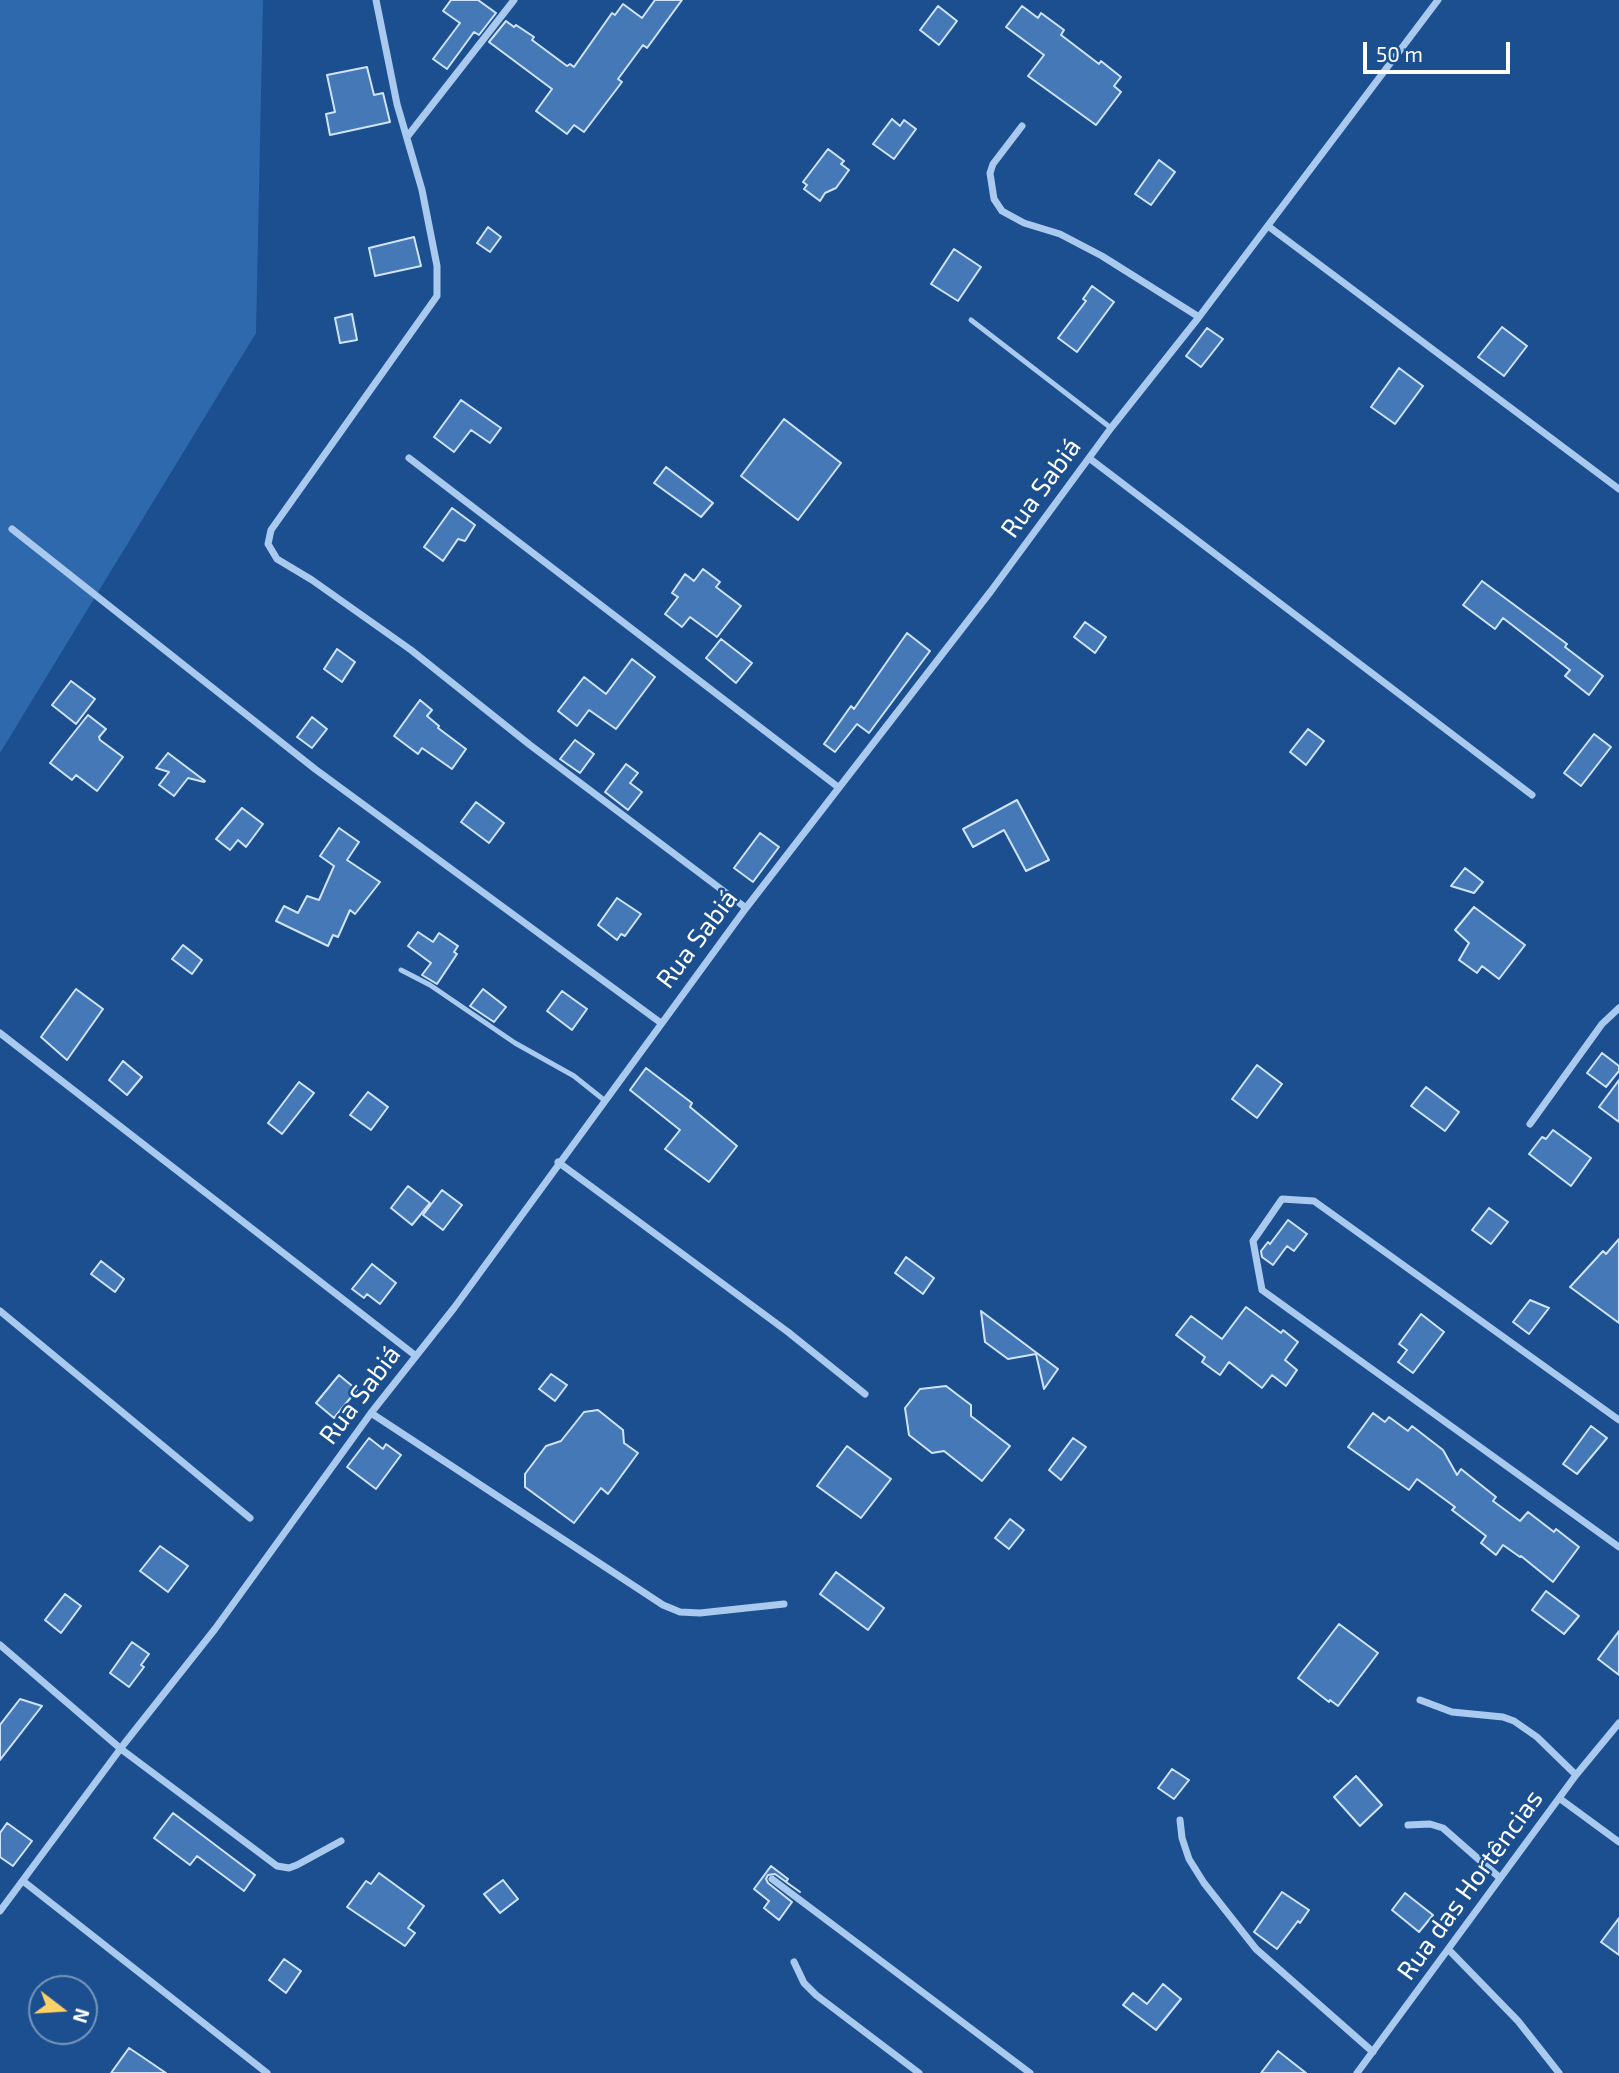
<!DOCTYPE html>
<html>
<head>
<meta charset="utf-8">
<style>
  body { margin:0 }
  #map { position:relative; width:1619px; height:2073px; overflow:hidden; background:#1b4f8f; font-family:"Exo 2",sans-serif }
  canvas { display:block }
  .north { position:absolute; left:28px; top:1975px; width:70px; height:70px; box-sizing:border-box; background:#1b4f8f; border:2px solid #7695bc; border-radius:50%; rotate:107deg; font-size:19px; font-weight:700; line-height:28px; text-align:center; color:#fff }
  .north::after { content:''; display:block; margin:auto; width:24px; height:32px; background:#ffd166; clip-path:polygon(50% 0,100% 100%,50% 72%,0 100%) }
  .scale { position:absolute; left:1363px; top:42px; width:147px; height:32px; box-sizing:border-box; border:4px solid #fff; border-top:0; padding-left:9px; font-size:21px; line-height:24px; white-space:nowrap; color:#fff; -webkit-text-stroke:5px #1b4f8f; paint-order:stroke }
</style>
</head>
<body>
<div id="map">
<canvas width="1619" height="2073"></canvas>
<div class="north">N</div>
<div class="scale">50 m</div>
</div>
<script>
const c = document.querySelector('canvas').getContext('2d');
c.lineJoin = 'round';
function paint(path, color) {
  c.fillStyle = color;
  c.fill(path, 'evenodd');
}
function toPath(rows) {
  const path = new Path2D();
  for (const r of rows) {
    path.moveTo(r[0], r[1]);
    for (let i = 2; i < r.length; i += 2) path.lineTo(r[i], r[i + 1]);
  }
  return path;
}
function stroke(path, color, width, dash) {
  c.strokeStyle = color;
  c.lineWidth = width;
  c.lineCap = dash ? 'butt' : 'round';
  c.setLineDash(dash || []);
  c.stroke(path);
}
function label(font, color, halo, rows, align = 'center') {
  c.font = font + ' "Exo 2",sans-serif';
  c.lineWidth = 5;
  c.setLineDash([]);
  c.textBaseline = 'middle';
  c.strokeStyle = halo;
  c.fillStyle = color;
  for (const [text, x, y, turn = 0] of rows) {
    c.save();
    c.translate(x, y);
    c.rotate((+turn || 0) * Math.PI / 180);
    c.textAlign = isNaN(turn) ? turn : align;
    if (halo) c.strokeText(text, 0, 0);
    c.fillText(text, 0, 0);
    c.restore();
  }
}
const green = toPath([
  [0,0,263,0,256,333,0,753]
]);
const building = toPath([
  [451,0,478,0,496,13,479,35,474,32,447,69,433,59,460,23,443,11,451,0],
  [655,0,682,0,647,48,643,45,618,79,622,82,584,132,574,125,567,134,536,111,552,89,489,42,506,21,514,27,516,25,534,37,532,40,567,66,570,64,574,67,612,13,615,15,623,4,642,18,655,0],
  [938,6,957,21,939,45,920,30,938,6],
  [1022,6,1038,18,1041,13,1064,30,1061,35,1099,64,1101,61,1121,77,1114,86,1121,92,1096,125,1028,76,1044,55,1006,27,1022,6],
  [367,67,374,95,383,93,390,122,330,135,326,114,335,112,327,75,367,67],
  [892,119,900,126,904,120,916,129,894,159,873,144,892,119],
  [828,149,844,161,841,164,849,170,836,188,825,193,820,201,804,189,807,185,803,182,828,149],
  [1159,160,1175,172,1151,205,1135,194,1159,160],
  [488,227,501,237,490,252,477,243,488,227],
  [414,237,421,266,375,276,369,248,414,237],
  [954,249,981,267,958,301,931,284,954,249],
  [1092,286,1114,302,1077,352,1058,338,1086,301,1083,299,1092,286],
  [352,314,357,340,340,343,335,318,352,314],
  [1502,327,1527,346,1504,376,1478,357,1502,327],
  [1207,328,1223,339,1201,367,1186,356,1207,328],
  [1399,368,1423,386,1395,424,1371,407,1399,368],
  [461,400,501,428,490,443,471,430,454,452,434,437,461,400],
  [784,419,841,463,798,520,741,476,784,419],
  [666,467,713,503,701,517,654,483,666,467],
  [452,508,475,525,465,541,458,539,443,561,424,547,452,508],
  [703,569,720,582,716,587,741,606,717,637,690,617,682,627,665,614,678,597,672,593,685,574,694,581,703,569],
  [1482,581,1567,644,1565,647,1603,676,1589,695,1565,676,1570,670,1503,618,1495,629,1463,605,1482,581],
  [1085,622,1106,637,1095,653,1074,637,1085,622],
  [907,633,930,651,869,733,857,724,835,752,824,744,851,706,854,709,907,633],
  [721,639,752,663,736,683,706,658,721,639],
  [337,649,355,662,342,682,324,669,337,649],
  [632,659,655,677,616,729,589,710,577,726,558,711,584,677,606,694,632,659],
  [71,681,95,699,76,724,52,705,71,681],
  [420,700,432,710,427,716,439,726,438,728,466,749,452,769,422,748,418,754,394,736,420,700],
  [88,715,106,729,99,737,100,740,123,757,97,791,76,775,72,780,50,763,88,715],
  [312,717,327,729,312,748,297,737,312,717],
  [1308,729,1324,741,1306,765,1290,752,1308,729],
  [1594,734,1611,747,1581,786,1564,773,1594,734],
  [575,740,594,754,580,773,560,759,575,740],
  [168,753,205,781,204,782,188,778,174,796,159,785,169,772,156,768,168,753],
  [626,764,638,773,630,783,642,792,628,810,605,792,626,764],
  [1017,800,1049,860,1026,871,1004,830,973,847,963,829,1017,800],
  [476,802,504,823,489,843,461,822,476,802],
  [242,808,263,824,246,847,238,840,230,850,216,839,242,808],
  [339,828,359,842,347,860,380,882,355,914,350,910,338,937,333,935,328,946,276,921,284,906,298,913,307,896,319,900,334,866,320,856,339,828],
  [760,833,779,847,753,882,734,868,760,833],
  [1465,868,1483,882,1474,893,1451,886,1465,868],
  [617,898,641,914,625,936,621,934,617,940,598,925,617,898],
  [1474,907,1525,945,1499,979,1482,966,1477,973,1459,960,1469,943,1455,930,1474,907],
  [418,932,433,942,439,933,458,946,454,952,457,954,437,984,422,975,431,963,408,946,418,932],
  [183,945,202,960,192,974,172,959,183,945],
  [76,989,103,1009,67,1060,41,1037,76,989],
  [483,989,506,1007,494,1022,470,1006,483,989],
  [562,991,587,1009,572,1030,547,1011,562,991],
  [1602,1053,1619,1066,1619,1071,1606,1087,1587,1073,1602,1053],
  [123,1061,142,1077,127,1095,109,1080,123,1061],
  [1257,1065,1282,1084,1257,1118,1232,1099,1257,1065],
  [646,1068,692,1103,690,1107,737,1146,709,1182,665,1149,680,1130,630,1090,646,1068],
  [1619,1080,1619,1122,1599,1107,1619,1080],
  [299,1082,314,1093,282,1134,268,1123,299,1082],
  [1426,1087,1459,1112,1445,1131,1411,1106,1426,1087],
  [368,1092,388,1107,371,1130,350,1115,368,1092],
  [1553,1130,1591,1158,1571,1186,1529,1154,1542,1137,1546,1139,1553,1130],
  [408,1186,430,1203,412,1225,391,1208,408,1186],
  [442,1190,462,1205,443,1230,423,1215,442,1190],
  [1489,1208,1508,1222,1491,1244,1472,1230,1489,1208],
  [1288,1220,1307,1234,1294,1251,1287,1246,1273,1265,1262,1257,1261,1251,1268,1242,1270,1244,1288,1220],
  [1619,1239,1619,1323,1570,1287,1603,1251,1606,1254,1619,1239],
  [906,1257,934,1278,923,1294,895,1273,906,1257],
  [101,1261,124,1279,115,1292,91,1274,101,1261],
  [372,1264,396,1283,380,1304,367,1294,364,1298,352,1289,372,1264],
  [1530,1300,1549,1308,1529,1334,1513,1322,1530,1300],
  [1246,1307,1281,1333,1283,1330,1298,1342,1285,1360,1297,1370,1286,1386,1272,1375,1262,1388,1229,1362,1220,1375,1202,1362,1205,1357,1176,1335,1191,1316,1222,1339,1246,1307],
  [981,1311,1058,1369,1044,1389,1036,1354,1008,1359,985,1342,981,1311],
  [1421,1314,1444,1332,1413,1373,1398,1362,1407,1350,1399,1344,1421,1314],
  [551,1374,567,1385,555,1401,539,1389,551,1374],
  [339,1375,357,1390,334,1418,316,1403,339,1375],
  [946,1386,971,1405,971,1416,1010,1446,982,1481,944,1451,932,1453,909,1435,905,1408,920,1389,946,1386],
  [598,1410,623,1430,624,1443,638,1453,608,1494,601,1488,574,1523,525,1487,525,1474,546,1446,561,1441,584,1412,598,1410],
  [1373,1413,1385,1422,1389,1417,1408,1431,1412,1426,1443,1450,1457,1475,1461,1469,1496,1497,1493,1501,1520,1521,1528,1512,1554,1532,1556,1529,1579,1547,1553,1582,1521,1556,1520,1557,1503,1545,1496,1555,1481,1543,1486,1536,1452,1510,1455,1507,1417,1479,1409,1490,1348,1447,1373,1413],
  [1591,1426,1607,1438,1577,1474,1563,1464,1591,1426],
  [369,1438,383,1449,386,1444,401,1455,376,1489,347,1467,369,1438],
  [1073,1438,1086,1447,1061,1480,1049,1470,1073,1438],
  [847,1446,891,1479,861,1518,817,1486,847,1446],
  [1010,1519,1024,1530,1009,1549,995,1538,1010,1519],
  [160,1546,188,1566,168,1592,140,1571,160,1546],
  [836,1572,884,1608,868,1630,820,1594,836,1572],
  [1546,1591,1579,1616,1564,1634,1532,1610,1546,1591],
  [65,1594,81,1606,61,1633,45,1620,65,1594],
  [1339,1624,1378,1653,1338,1706,1330,1700,1329,1702,1298,1678,1339,1624],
  [1619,1631,1619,1675,1598,1659,1619,1631],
  [132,1642,149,1654,141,1665,144,1667,129,1687,110,1673,132,1642],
  [20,1699,42,1706,0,1760,0,1725,20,1699],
  [1172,1769,1189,1780,1174,1799,1158,1788,1172,1769],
  [1356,1776,1382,1805,1360,1826,1334,1797,1356,1776],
  [173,1813,255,1875,244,1891,197,1856,190,1865,154,1838,173,1813],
  [7,1823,32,1841,13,1866,0,1857,0,1833,7,1823],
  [771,1866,788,1879,786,1882,800,1892,775,1874,768,1875,766,1879,768,1883,792,1902,779,1920,764,1908,769,1901,754,1889,771,1866],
  [379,1873,424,1906,408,1928,415,1933,405,1946,347,1907,366,1881,371,1884,379,1873],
  [503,1880,518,1899,500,1913,484,1894,503,1880],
  [1282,1892,1309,1910,1300,1923,1298,1921,1277,1949,1254,1932,1282,1892],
  [1405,1893,1433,1915,1419,1932,1392,1910,1405,1893],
  [1619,1918,1619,1955,1601,1942,1619,1918],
  [284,1959,301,1971,286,1993,269,1980,284,1959],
  [1163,1984,1181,1999,1156,2030,1123,2005,1133,1993,1147,2004,1163,1984],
  [129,2048,141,2056,166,2073,111,2073,129,2048],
  [1278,2051,1306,2073,1261,2073,1278,2051]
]);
const service = toPath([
  [971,320,1111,428],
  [401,970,430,985,515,1043,574,1076,604,1100]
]);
const minor = toPath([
  [376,0,397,104,422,190,437,266,437,296,271,530,268,544,277,559,312,580,411,650,530,745,746,908],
  [1022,126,993,164,990,173,994,199,1002,211,1024,223,1060,234,1102,256,1199,317],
  [407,137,514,0],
  [1268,226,1619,489],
  [409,458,838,787],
  [1089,458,1532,795],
  [12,529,315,769,661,1023],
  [0,1033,416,1356],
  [1530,1124,1602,1024,1619,1008],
  [558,1162,788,1332,865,1394],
  [0,1311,250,1518],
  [371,1413,663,1605,680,1612,700,1613,784,1604],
  [1619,1420,1314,1201,1282,1199,1253,1241,1262,1290,1619,1547],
  [0,1645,121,1749,277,1866,289,1868,297,1865,341,1841],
  [1420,1700,1452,1712,1503,1717,1514,1721,1537,1737,1576,1775],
  [1559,1798,1619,1842],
  [1180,1820,1182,1838,1189,1859,1204,1883,1256,1949,1373,2052],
  [1408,1825,1430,1824,1443,1828,1500,1878],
  [772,1879,1030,2073],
  [23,1881,267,2073],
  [0,1911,124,1744,215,1629,371,1413,454,1308,746,908,991,591,1111,428,1199,317,1438,0],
  [1449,1950,1518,2021,1559,2073],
  [794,1962,804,1983,816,1995,919,2073],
  [1357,2073,1576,1775,1619,1723]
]);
const streetNames = [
  ["Rua Sabiá",1041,488,-54],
  ["Rua Sabiá",697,939,-53],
  ["Rua Sabiá",360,1395,-53],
  ["Rua das Hortências",1470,1885,-54]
];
paint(green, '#2e69ad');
paint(building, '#4478b7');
stroke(building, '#cfe3fa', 2);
stroke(service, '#a9c9ee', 5);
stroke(minor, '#a9c9ee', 7);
label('26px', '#fff', '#1b4f8f', streetNames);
</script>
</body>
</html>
